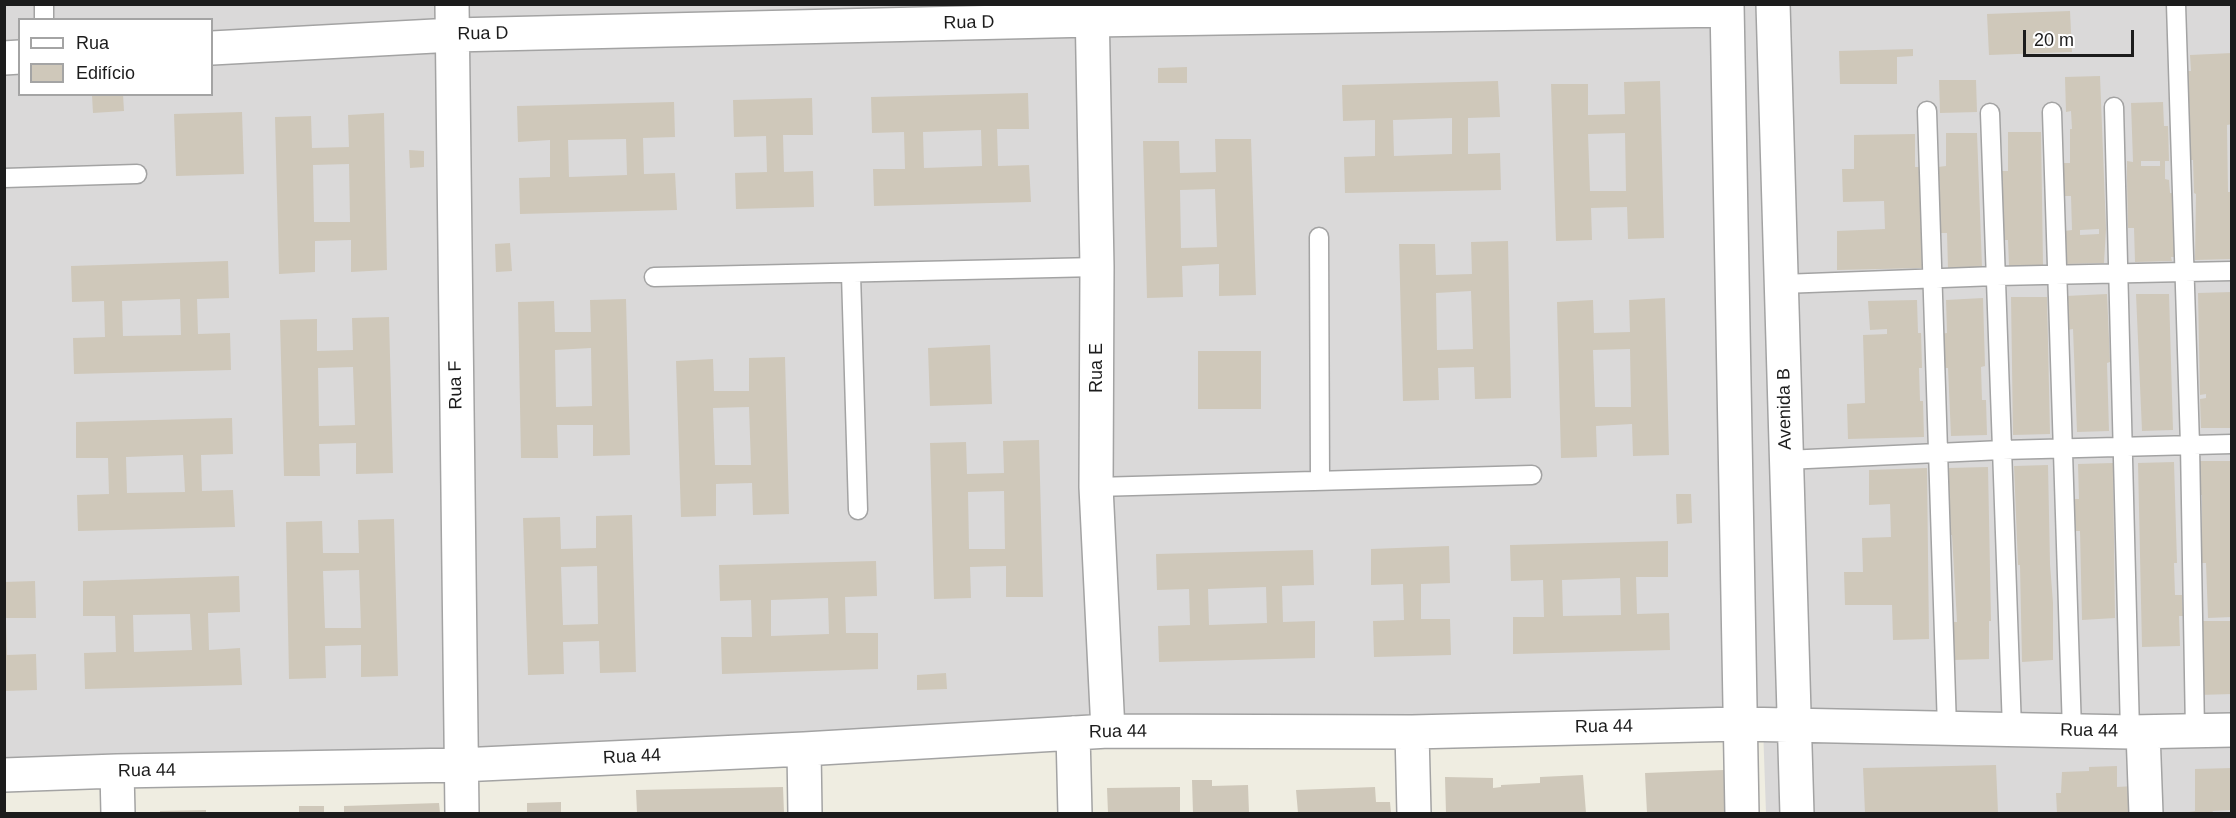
<!DOCTYPE html>
<html>
<head>
<meta charset="utf-8">
<style>
  body { margin:0 }
  #map { position:relative; width:2236px; height:818px; overflow:hidden; background:#efede1; font-family:Arial,sans-serif }
  canvas { display:block }
  .frame { position:absolute; inset:0; border:6px solid #1c1c1c; pointer-events:none }
  .legend { position:absolute; left:18px; top:18px; width:195px; height:78px; box-sizing:border-box; background:#fff; border:2px solid #a4a4a4; margin:0; padding:8px 10px; list-style:none; font-size:18px; color:#1c1c1c }
  .legend li { display:flex; align-items:center; gap:12px; height:30px }
  .legend b { width:30px; border:2px solid #a4a4a4 }
  .scale { position:absolute; left:2023px; top:30px; width:111px; height:27px; box-sizing:border-box; border:3px solid #1c1c1c; border-top:0; padding-left:8px; font-size:18px; line-height:21px; white-space:nowrap; color:#1c1c1c; -webkit-text-stroke:4px #fff; paint-order:stroke }
</style>
</head>
<body>
<div id="map">
<canvas width="2236" height="818"></canvas>
<div class="frame"></div>
<ul class="legend">
<li><b style="height:8px;background:#fff"></b>Rua</li>
<li><b style="height:16px;background:#cfc8ba"></b>Edifício</li>
</ul>
<div class="scale">20 m</div>
</div>
<script>
const c = document.querySelector('canvas').getContext('2d');
c.lineJoin = 'round';
function paint(path, color) {
  c.fillStyle = color;
  c.fill(path, 'evenodd');
}
function toPath(rows) {
  const path = new Path2D();
  for (const r of rows) {
    path.moveTo(r[0], r[1]);
    for (let i = 2; i < r.length; i += 2) path.lineTo(r[i], r[i + 1]);
  }
  return path;
}
function stroke(path, color, width, dash) {
  c.strokeStyle = color;
  c.lineWidth = width;
  c.lineCap = dash ? 'butt' : 'round';
  c.setLineDash(dash || []);
  c.stroke(path);
}
function label(font, color, halo, rows, align = 'center') {
  c.font = font + ' Arial,sans-serif';
  c.lineWidth = 6;
  c.setLineDash([]);
  c.textBaseline = 'middle';
  c.strokeStyle = halo;
  c.fillStyle = color;
  for (const [text, x, y, turn = 0] of rows) {
    c.save();
    c.translate(x, y);
    c.rotate((+turn || 0) * Math.PI / 180);
    c.textAlign = isNaN(turn) ? turn : align;
    if (halo) c.strokeText(text, 0, 0);
    c.fillText(text, 0, 0);
    c.restore();
  }
}
const residential = toPath([
  [4,5,2231,5,2231,813,1766,813,1763,727,5,771],
  [20,20,212,20,212,94,20,94]
]);
const building = toPath([
  [2070,11,2072,52,1989,55,1987,14],
  [1913,49,1913,56,1897,57,1897,84,1840,84,1839,51],
  [2232,53,2232,124,2227,125,2228,192,2232,192,2232,259,2195,260,2196,194,2194,193,2193,160,2190,160,2186,71,2191,71,2190,55],
  [1187,67,1187,83,1158,83,1158,68],
  [2100,76,2106,229,2104,263,2064,264,2064,231,2072,230,2071,196,2063,196,2063,163,2070,163,2070,129,2072,129,2071,111,2066,112,2065,77],
  [2099,229,2099,234,2080,235,2080,230],
  [1939,80,1976,80,1977,112,1940,113],
  [1498,81,1500,117,1468,118,1468,154,1500,153,1501,190,1345,193,1344,157,1375,156,1375,120,1343,121,1342,85],
  [1452,118,1452,154,1394,156,1393,120],
  [1660,81,1664,238,1628,239,1627,207,1591,208,1592,240,1556,241,1551,84,1588,84,1588,115,1625,114,1624,82],
  [1625,133,1626,191,1590,191,1588,134],
  [1028,93,1029,129,997,129,998,166,1029,165,1031,202,874,206,873,169,905,169,904,132,872,133,871,97],
  [981,130,982,166,924,168,923,132],
  [123,94,124,111,93,113,92,95],
  [812,98,813,135,783,135,784,172,813,171,814,207,736,209,735,173,767,172,766,136,734,137,733,100],
  [674,102,675,137,643,138,644,174,675,173,677,210,520,214,519,178,550,177,550,140,518,142,517,106],
  [626,139,627,175,569,177,568,140],
  [2163,102,2164,126,2168,126,2169,161,2165,161,2165,179,2169,180,2170,193,2175,193,2177,257,2171,257,2172,261,2135,262,2134,228,2128,228,2127,179,2127,161,2133,162,2131,103],
  [2141,161,2160,161,2160,166,2141,166],
  [242,112,244,174,176,176,174,114],
  [384,113,387,270,351,272,351,240,315,241,315,272,279,274,275,117,311,116,312,148,349,147,348,115],
  [349,164,350,222,314,222,313,165],
  [2008,132,2041,132,2043,265,2009,266,2008,240,2004,240,2002,171,2008,171],
  [1946,133,1977,133,1982,267,1948,268,1947,233,1940,233,1940,201,1938,201,1938,167,1946,166],
  [1915,134,1915,167,1921,167,1922,268,1837,270,1837,231,1885,229,1884,201,1843,202,1842,169,1854,169,1854,135],
  [1215,139,1251,139,1256,295,1219,296,1219,264,1182,266,1183,297,1147,298,1143,141,1179,141,1180,173,1216,172],
  [1215,189,1217,247,1181,248,1180,190],
  [409,150,424,151,424,167,410,168],
  [1508,241,1511,398,1475,399,1474,367,1438,368,1439,400,1403,401,1399,244,1435,244,1436,275,1472,274,1471,242],
  [1471,291,1473,349,1437,350,1436,293],
  [510,243,512,271,496,272,495,244],
  [228,261,229,298,197,299,198,334,230,333,231,370,74,374,73,338,105,337,104,301,72,302,71,266],
  [180,299,181,335,123,336,122,301],
  [2232,292,2232,428,2201,428,2200,399,2206,398,2206,394,2200,395,2198,293],
  [2107,294,2110,362,2107,363,2109,431,2077,432,2073,329,2067,330,2066,296],
  [2136,294,2169,294,2173,430,2142,431],
  [2011,297,2047,297,2050,434,2013,435],
  [1665,298,1669,455,1633,456,1632,424,1596,426,1597,457,1561,458,1557,302,1593,300,1594,333,1630,332,1629,300],
  [1630,349,1631,407,1595,407,1593,350],
  [1983,298,1985,366,1981,367,1982,400,1986,400,1987,435,1951,436,1948,368,1941,368,1939,334,1947,333,1946,300],
  [626,299,630,455,593,456,593,425,557,425,558,458,521,458,518,302,554,301,555,332,591,332,590,300],
  [591,348,592,406,556,407,555,350],
  [1917,300,1918,333,1921,333,1922,368,1919,368,1920,401,1923,401,1924,437,1848,439,1847,404,1865,403,1863,335,1887,334,1887,329,1870,330,1868,301],
  [389,317,393,473,356,474,356,443,319,444,320,476,284,476,280,320,317,319,317,351,353,350,352,318],
  [353,367,355,425,319,426,318,368],
  [990,345,992,404,930,406,928,348],
  [1198,351,1261,351,1261,409,1198,409],
  [785,357,789,514,753,515,752,483,716,484,716,516,681,517,676,361,713,359,714,391,749,391,749,358],
  [749,407,751,465,715,465,713,408],
  [232,418,233,454,201,455,202,491,233,490,235,527,78,531,77,495,109,494,108,458,76,458,76,422],
  [183,455,185,492,127,493,126,457],
  [1039,440,1043,597,1006,597,1006,566,970,567,971,598,934,599,930,443,966,442,967,474,1004,473,1003,441],
  [1004,491,1005,549,969,549,968,492],
  [2195,461,2232,461,2232,617,2208,618,2206,563,2198,563,2197,530,2202,530,2202,495,2196,495],
  [2174,462,2177,563,2174,563,2175,595,2182,595,2183,616,2179,616,2180,646,2142,647,2138,463],
  [2113,463,2115,618,2082,620,2080,531,2075,531,2074,499,2079,499,2078,464],
  [2048,465,2050,564,2053,603,2053,660,2022,662,2020,565,2018,565,2014,466],
  [1988,467,1991,621,1989,621,1989,659,1953,660,1952,622,1957,622,1952,535,1949,535,1948,468],
  [1927,468,1929,639,1893,640,1892,605,1845,605,1844,572,1863,572,1862,538,1891,537,1890,504,1869,505,1869,470],
  [1676,494,1691,494,1692,523,1677,524],
  [632,515,636,672,600,673,599,641,563,642,564,674,528,675,523,518,560,517,561,549,596,548,596,516],
  [597,566,598,624,563,625,561,567],
  [394,519,398,676,361,677,361,645,325,646,326,678,289,679,286,522,322,521,323,553,359,553,358,520],
  [359,570,361,628,325,628,323,571],
  [1668,541,1668,577,1636,577,1637,614,1669,613,1670,650,1513,654,1513,617,1544,617,1543,580,1511,581,1510,545],
  [1620,578,1621,615,1563,616,1562,580],
  [1449,546,1450,583,1421,584,1421,619,1450,619,1451,655,1374,657,1373,621,1404,620,1403,584,1371,585,1371,549],
  [1313,550,1314,585,1282,586,1283,622,1315,621,1315,658,1159,662,1158,626,1190,625,1189,589,1157,590,1156,554],
  [1266,587,1267,623,1209,625,1208,589],
  [876,561,877,596,845,597,846,633,878,633,878,669,722,674,721,637,752,637,751,600,720,601,719,565],
  [828,598,829,634,771,636,771,600],
  [239,576,240,612,208,613,209,650,240,648,242,685,85,689,84,653,116,652,115,616,83,616,83,581],
  [190,614,192,650,134,652,133,615],
  [35,581,36,618,4,618,4,582],
  [4,621,6,621,7,655,36,654,37,690,4,691],
  [2198,621,2232,621,2232,694,2199,695],
  [946,673,947,689,917,690,917,675],
  [1996,765,1998,813,1865,813,1863,768],
  [2117,766,2117,787,2134,786,2134,813,2057,813,2056,793,2061,793,2062,772,2089,771,2089,767],
  [2232,768,2232,810,2213,811,2212,813,2190,813,2189,812,2195,811,2195,769],
  [1724,770,1726,813,1647,813,1645,773],
  [1583,775,1586,813,1446,813,1445,777,1493,778,1493,788,1501,787,1501,785,1540,783,1540,777],
  [1192,780,1212,780,1212,786,1248,785,1249,813,1193,813],
  [783,787,784,813,637,813,636,790],
  [1180,787,1180,813,1108,813,1107,788],
  [1375,787,1376,802,1390,802,1391,813,1298,813,1296,790],
  [561,802,561,813,527,813,527,803],
  [439,803,440,813,344,813,344,806],
  [299,806,324,806,324,813,299,813],
  [206,810,206,813,160,813,160,811]
]);
const service = toPath([
  [44,4,44,20],
  [2176,4,2190,445,2195,731],
  [2114,107,2130,732],
  [1927,111,1947,728],
  [2052,112,2072,731],
  [1990,113,2012,729],
  [4,178,137,174],
  [1319,237,1320,481],
  [851,274,858,510],
  [654,277,1097,267],
  [1782,284,1996,276,2232,271],
  [1786,460,2002,450,2232,444],
  [1096,487,1532,475]
]);
const minor = toPath([
  [452,4,462,814],
  [1092,4,1097,267,1096,487,1108,731],
  [1727,4,1742,814],
  [1773,4,1797,814],
  [212,48,453,35,1092,20,1727,10],
  [4,58,20,57],
  [1412,732,1414,814],
  [2143,732,2146,814],
  [1073,733,1075,814],
  [804,749,805,814],
  [117,771,118,814],
  [4,775,117,771,460,765,804,749,1108,731,1412,732,1739,724,2130,732,2232,730]
]);
const streetNames = [
  ["Rua D",969,23,-1],
  ["Rua D",483,34,-1],
  ["Rua E",1097,368,-90],
  ["Rua F",456,385,-91],
  ["Avenida B",1785,409,-91],
  ["Rua 44",1604,727,-1],
  ["Rua 44",2089,731,1],
  ["Rua 44",1118,732,-1],
  ["Rua 44",632,757,-3],
  ["Rua 44",147,771,-1]
];
paint(residential, '#dad9d9');
paint(building, '#cfc8ba');
stroke(service, '#a3a3a3', 21);
stroke(minor, '#a3a3a3', 36);
stroke(service, '#fff', 18);
stroke(minor, '#fff', 33);
label('18px', '#1c1c1c', '#fff', streetNames);
</script>
</body>
</html>
